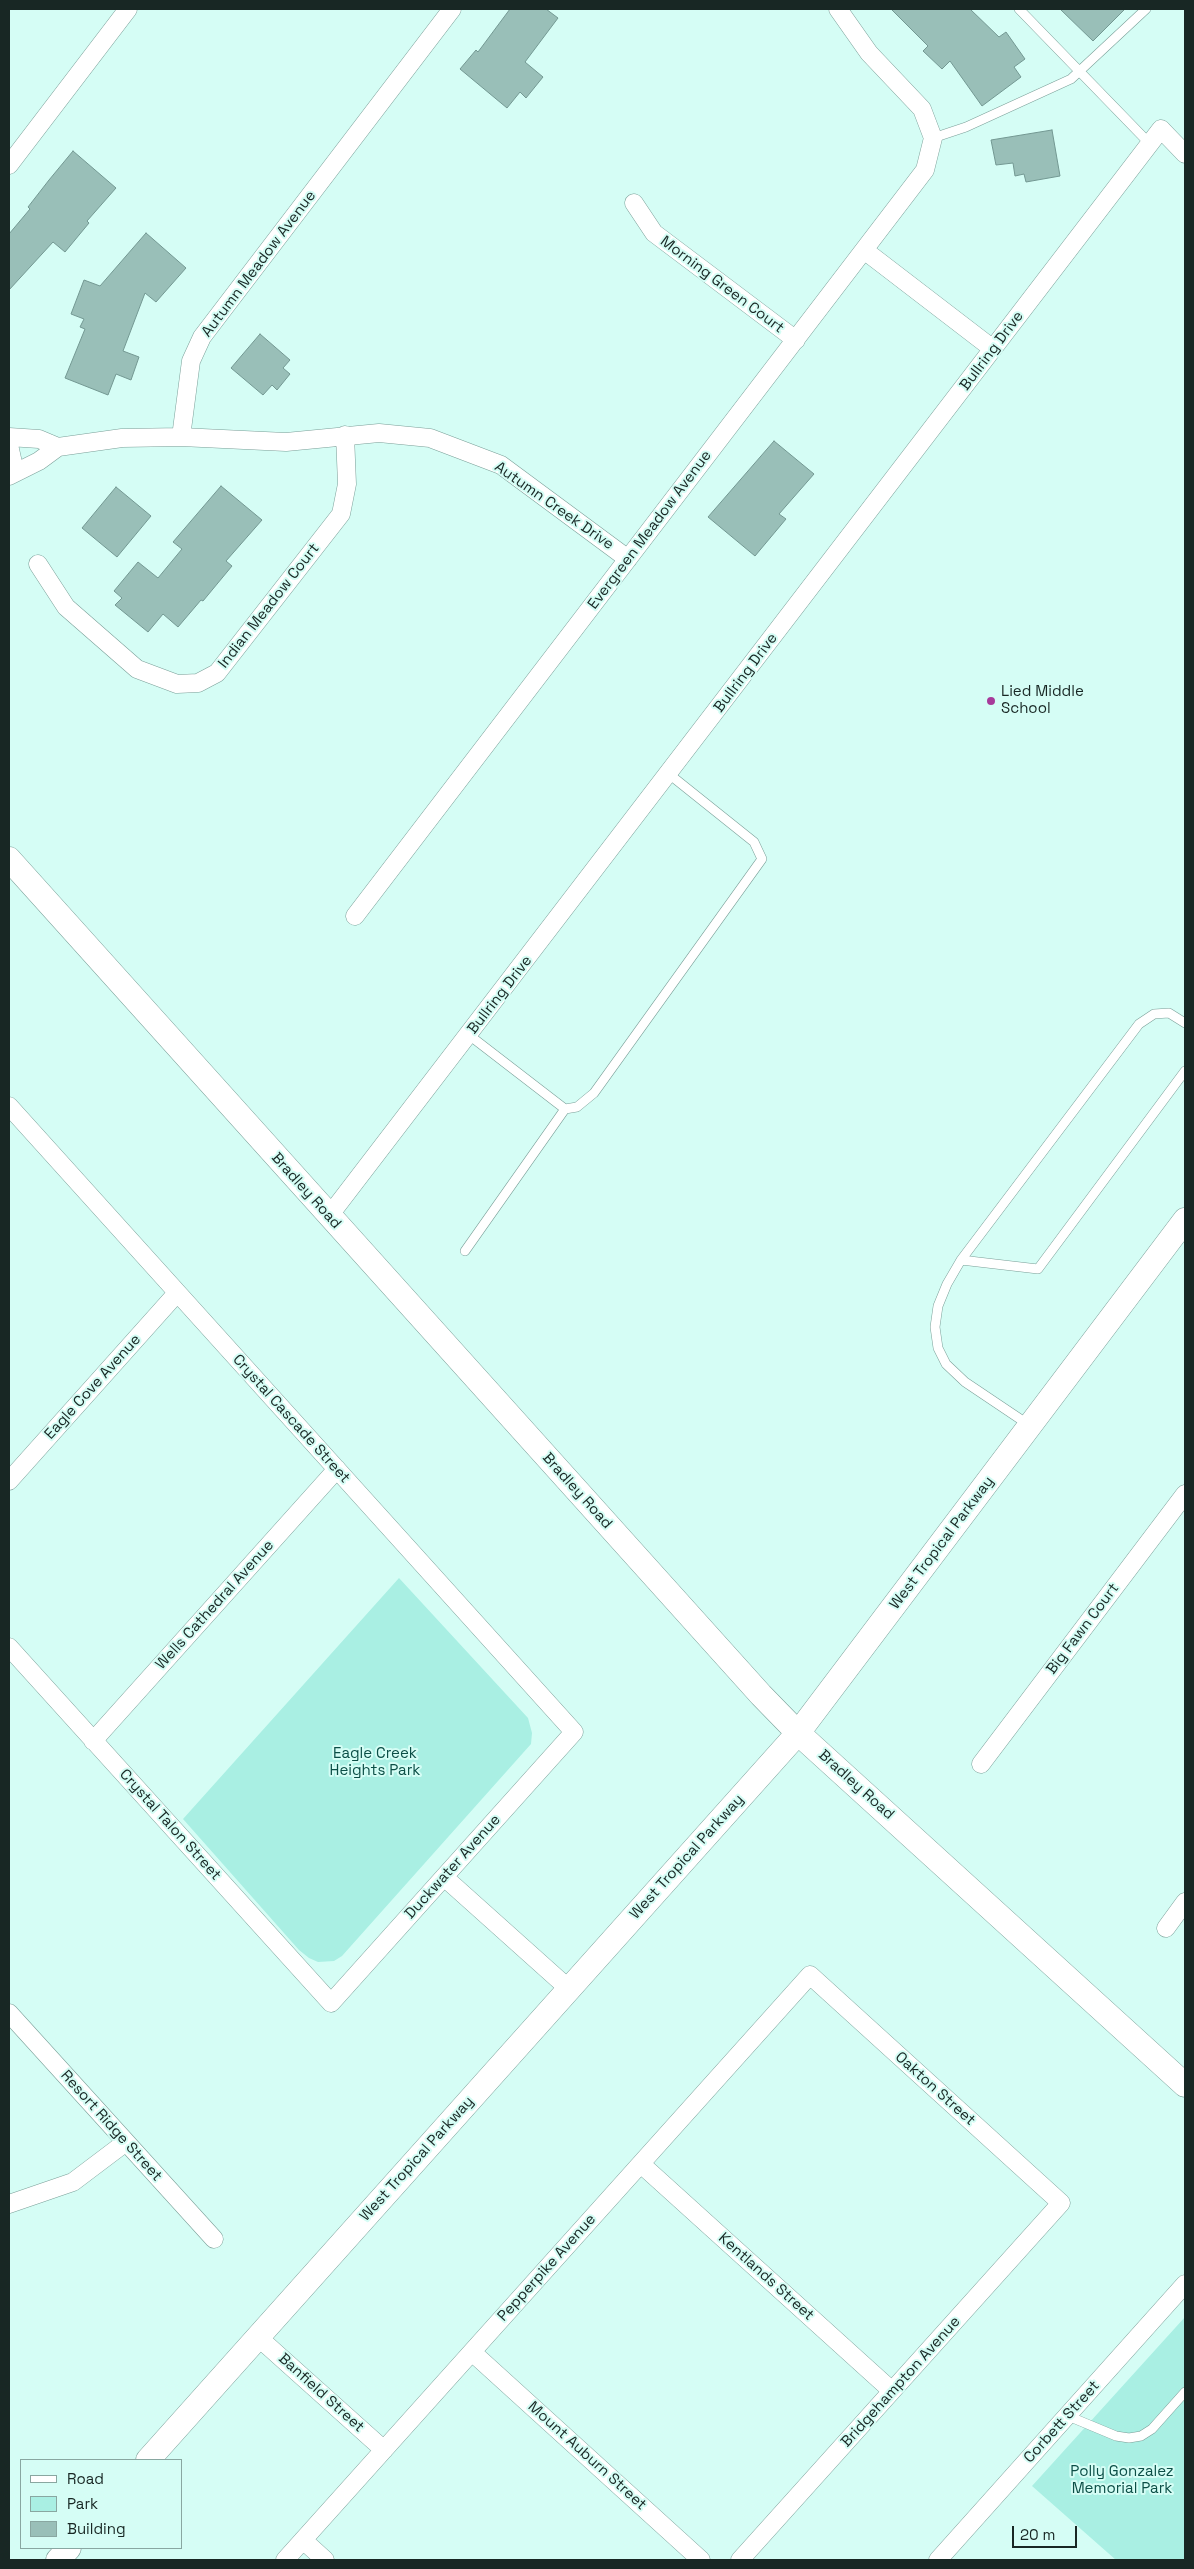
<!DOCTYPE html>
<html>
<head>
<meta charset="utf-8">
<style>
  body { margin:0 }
  #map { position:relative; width:1194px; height:2569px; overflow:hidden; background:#d5fdf5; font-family:"Space Grotesk",sans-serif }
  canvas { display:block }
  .frame { position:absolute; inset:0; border:10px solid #182724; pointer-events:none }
  .legend { position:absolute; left:20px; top:2459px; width:162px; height:90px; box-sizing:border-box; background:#d5fdf5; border:1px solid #89a7a1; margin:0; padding:6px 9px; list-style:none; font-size:15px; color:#182724 }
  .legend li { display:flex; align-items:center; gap:10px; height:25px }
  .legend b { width:25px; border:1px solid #89a7a1 }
  .scale { position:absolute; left:1012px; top:2526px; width:65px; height:22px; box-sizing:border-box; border:2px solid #182724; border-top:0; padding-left:6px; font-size:15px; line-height:18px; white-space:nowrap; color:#182724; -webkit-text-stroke:4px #d5fdf5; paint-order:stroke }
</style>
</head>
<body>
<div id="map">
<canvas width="1194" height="2569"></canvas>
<div class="frame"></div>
<ul class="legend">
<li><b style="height:6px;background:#fff"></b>Road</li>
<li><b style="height:14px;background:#a9efe3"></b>Park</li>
<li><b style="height:14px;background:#99bfb8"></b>Building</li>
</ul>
<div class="scale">20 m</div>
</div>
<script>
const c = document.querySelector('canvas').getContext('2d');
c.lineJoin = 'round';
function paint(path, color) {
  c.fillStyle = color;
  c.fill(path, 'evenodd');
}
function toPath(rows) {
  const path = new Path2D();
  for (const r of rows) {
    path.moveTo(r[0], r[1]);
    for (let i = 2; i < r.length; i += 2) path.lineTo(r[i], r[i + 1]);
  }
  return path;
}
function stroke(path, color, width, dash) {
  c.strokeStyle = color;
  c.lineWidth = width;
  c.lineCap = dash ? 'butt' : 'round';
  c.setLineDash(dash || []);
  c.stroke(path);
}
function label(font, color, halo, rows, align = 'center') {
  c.font = font + ' "Space Grotesk",sans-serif';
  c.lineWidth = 4;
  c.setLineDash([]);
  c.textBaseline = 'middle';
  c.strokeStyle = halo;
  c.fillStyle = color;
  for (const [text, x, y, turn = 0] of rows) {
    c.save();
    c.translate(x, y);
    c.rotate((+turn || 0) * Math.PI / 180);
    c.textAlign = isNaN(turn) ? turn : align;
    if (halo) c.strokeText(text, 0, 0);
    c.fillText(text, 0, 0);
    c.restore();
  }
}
const green = toPath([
  [399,1578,528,1718,532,1733,531,1744,342,1956,334,1961,318,1962,309,1958,299,1950,183,1819],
  [1185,2317,1185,2560,1116,2560,1032,2486]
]);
const building = toPath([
  [510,9,546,9,558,18,525,62,543,77,526,98,520,92,507,108,460,69,476,50,478,52,510,9],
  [891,9,970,9,999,37,1006,32,1025,59,1014,67,1021,77,982,106,950,61,942,69,923,51,928,46,891,9],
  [1060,9,1125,9,1093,41,1060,9],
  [1052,130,1060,176,1026,182,1024,174,1015,176,1013,163,996,165,991,140,1052,130],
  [73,151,116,188,87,221,89,223,65,252,53,242,9,290,9,234,30,209,28,207,49,180,73,151],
  [146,233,186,268,156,302,145,293,123,351,139,357,131,380,116,374,108,395,65,378,85,329,80,327,84,319,71,314,84,280,100,286,146,233],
  [260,334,290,360,283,368,290,374,277,390,272,385,263,395,231,368,260,334],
  [774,441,814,474,779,514,786,519,755,556,708,517,774,441],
  [221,486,262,520,226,561,232,566,203,601,201,600,178,627,163,614,148,632,115,605,122,598,114,591,138,562,158,578,182,549,173,542,221,486],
  [116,487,151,516,117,557,82,528,116,487]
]);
const lane = toPath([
  [1019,9,1150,144],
  [933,138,966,127,1071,79,1146,9],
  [469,1035,565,1109,577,1107,594,1093,762,859,754,842,669,774],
  [465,1251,565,1109],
  [961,1260,1038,1269,1185,1071],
  [1029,1425,965,1382,946,1364,938,1348,935,1327,938,1306,947,1284,961,1260,1139,1024,1154,1014,1169,1013,1185,1023],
  [1068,2416,1116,2436,1129,2438,1141,2436,1152,2429,1185,2392]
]);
const street = toPath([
  [9,165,128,9],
  [634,203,654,233,796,340],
  [864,250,993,349],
  [9,437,39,439,58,447],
  [181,437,191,361,202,337,452,9],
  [9,445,13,463,9,475],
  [9,476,39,461,58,447,122,438,181,437,286,442,379,433,430,438,501,465,628,559],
  [38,564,66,607,137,669,177,684,198,683,217,673,341,514,347,484,345,435],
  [355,916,925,170,933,138,922,109,869,53,838,9],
  [9,1106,574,1732,331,2003,9,1647],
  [329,1216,1161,129,1185,154],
  [9,1481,177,1293],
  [93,1741,337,1469],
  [981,1764,1185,1494],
  [444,1877,569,1989],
  [1166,1928,1185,1902],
  [9,2013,214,2239],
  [641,2164,892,2391],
  [9,2204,73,2182,126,2142],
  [258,2337,384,2450],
  [472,2352,701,2560],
  [303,2540,325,2560],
  [285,2560,810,1975,1061,2203,740,2560],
  [938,2560,1185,2284]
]);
const secondary = toPath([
  [9,859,761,1695,798,1733,1185,2085],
  [148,2460,798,1733,1185,1220],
  [58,2560,69,2548]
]);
const markers = [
  [991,701,5,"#a73a9a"]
];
const streetNames = [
  ["Autumn Meadow Avenue",259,264,-53],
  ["Morning Green Court",722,285,37],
  ["Bullring Drive",992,351,-53],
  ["Autumn Creek Drive",554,506,35],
  ["Evergreen Meadow Avenue",650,530,-53],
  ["Indian Meadow Court",269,606,-52],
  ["Bullring Drive",746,673,-53],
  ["Bullring Drive",500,995,-52],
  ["Bradley Road",306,1191,48],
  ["Eagle Cove Avenue",93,1387,-48],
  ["Crystal Cascade Street",291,1419,48],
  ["Bradley Road",577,1491,48],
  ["West Tropical Parkway",942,1543,-53],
  ["Wells Cathedral Avenue",215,1605,-48],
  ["Big Fawn Court",1083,1629,-53],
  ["Bradley Road",856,1785,42],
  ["Crystal Talon Street",170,1825,48],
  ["West Tropical Parkway",687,1857,-48],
  ["Duckwater Avenue",453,1867,-48],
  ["Oakton Street",935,2089,42],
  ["Resort Ridge Street",111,2126,48],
  ["West Tropical Parkway",417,2159,-48],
  ["Pepperpike Avenue",547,2268,-48],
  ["Kentlands Street",766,2277,42],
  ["Bridgehampton Avenue",901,2382,-48],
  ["Banfield Street",321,2393,42],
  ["Corbett Street",1062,2422,-48],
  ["Mount Auburn Street",587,2456,42]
];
const poiNames = [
  ["Lied Middle",1001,692],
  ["School",1001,709]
];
const parkNames = [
  ["Eagle Creek",375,1754],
  ["Heights Park",375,1771],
  ["Polly Gonzalez",1122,2472],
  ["Memorial Park",1122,2489]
];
paint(green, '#a9efe3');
paint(building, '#99bfb8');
stroke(building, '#739892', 1);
stroke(lane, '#7a9f98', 10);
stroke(street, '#7a9f98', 19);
stroke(secondary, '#7a9f98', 25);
stroke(lane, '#fff', 9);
stroke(street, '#fff', 18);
stroke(secondary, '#fff', 24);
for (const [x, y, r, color] of markers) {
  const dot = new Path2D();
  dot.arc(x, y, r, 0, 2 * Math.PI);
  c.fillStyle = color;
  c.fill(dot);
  stroke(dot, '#d5fdf5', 2);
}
label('15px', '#182724', '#d5fdf5', streetNames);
label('15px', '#182724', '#d5fdf5', poiNames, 'left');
label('15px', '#0b4e46', '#d5fdf5', parkNames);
</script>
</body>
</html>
